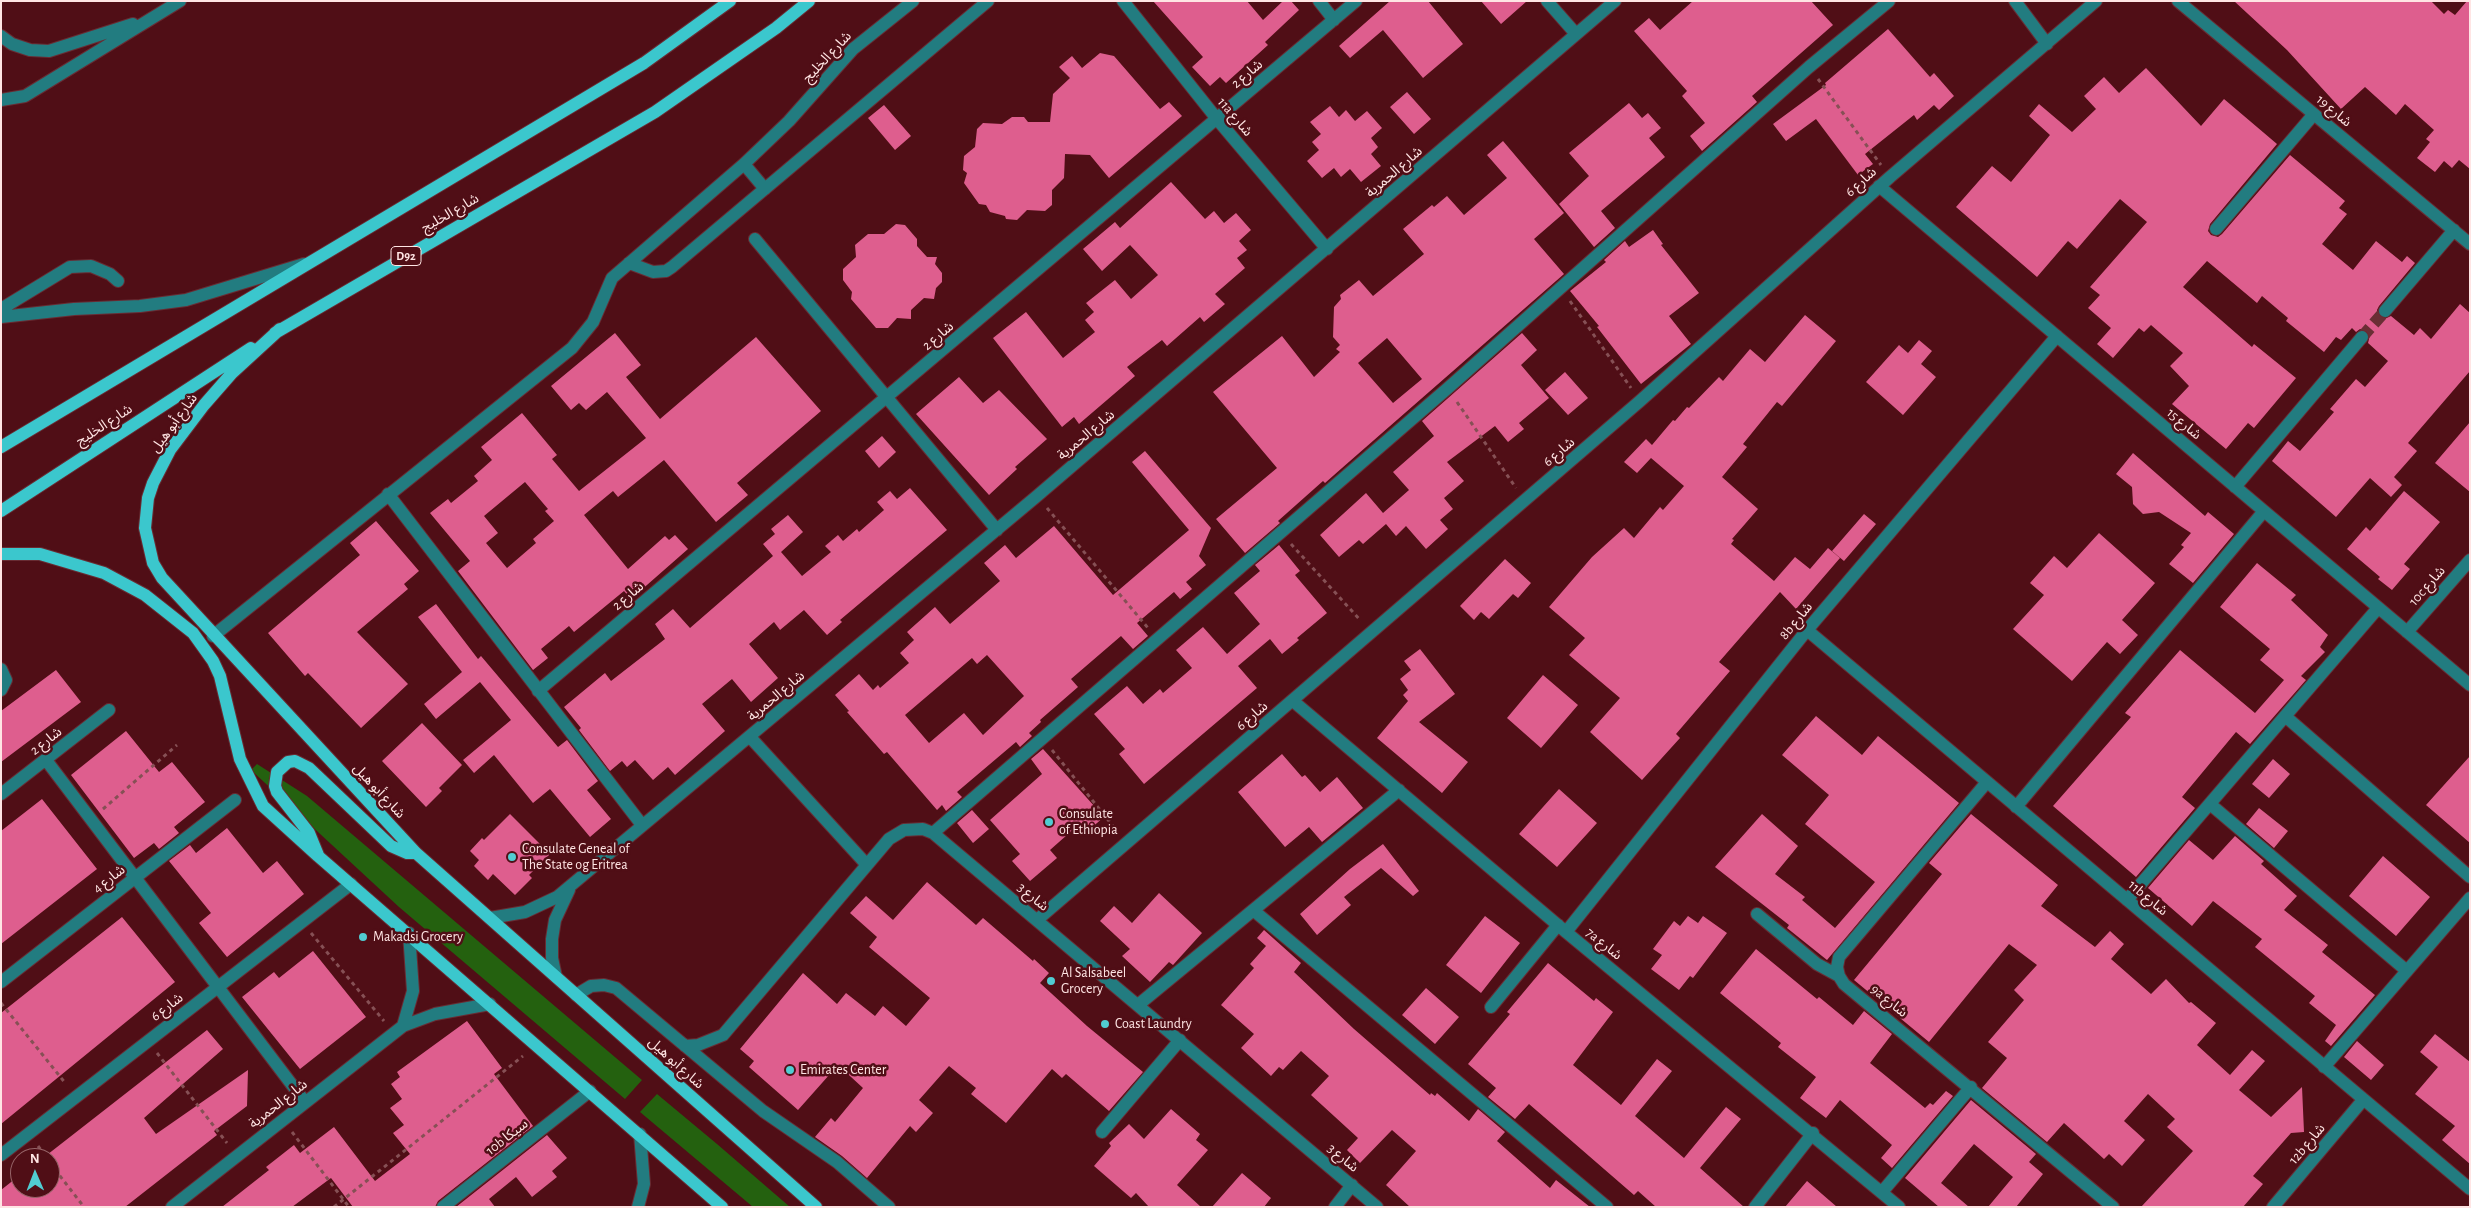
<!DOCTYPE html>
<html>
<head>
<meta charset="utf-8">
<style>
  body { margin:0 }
  #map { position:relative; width:2471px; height:1208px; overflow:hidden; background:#500e16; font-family:"Alegreya Sans",sans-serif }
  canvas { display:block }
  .frame { position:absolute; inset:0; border:2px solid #ffe5e4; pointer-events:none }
  .north { position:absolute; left:10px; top:1148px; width:50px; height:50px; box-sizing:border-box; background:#500e16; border:1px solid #966468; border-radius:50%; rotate:359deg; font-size:14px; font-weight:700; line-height:20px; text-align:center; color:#ffe5e4 }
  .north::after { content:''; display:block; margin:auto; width:18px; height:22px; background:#51ccd2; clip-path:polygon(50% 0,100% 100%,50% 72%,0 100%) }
</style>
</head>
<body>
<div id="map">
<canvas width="2471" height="1208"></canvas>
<div class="frame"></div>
<div class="north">N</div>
</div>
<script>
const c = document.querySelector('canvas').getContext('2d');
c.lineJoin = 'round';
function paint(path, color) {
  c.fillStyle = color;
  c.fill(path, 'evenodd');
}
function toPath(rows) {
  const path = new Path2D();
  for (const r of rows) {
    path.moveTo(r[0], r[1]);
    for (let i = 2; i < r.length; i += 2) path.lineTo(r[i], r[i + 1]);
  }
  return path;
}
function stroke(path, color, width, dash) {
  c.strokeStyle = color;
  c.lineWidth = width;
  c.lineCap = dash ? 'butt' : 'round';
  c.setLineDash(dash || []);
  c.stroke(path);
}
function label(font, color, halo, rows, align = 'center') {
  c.font = font + ' "Alegreya Sans","Noto Sans Arabic",sans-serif';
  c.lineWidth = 5;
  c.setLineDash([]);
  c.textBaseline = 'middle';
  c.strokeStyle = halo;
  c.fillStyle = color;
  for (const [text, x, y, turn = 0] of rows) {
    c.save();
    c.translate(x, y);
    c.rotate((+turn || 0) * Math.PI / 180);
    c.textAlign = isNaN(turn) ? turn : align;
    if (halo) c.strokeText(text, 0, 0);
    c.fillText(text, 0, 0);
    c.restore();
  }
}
const green = toPath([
  [257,764,307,796,642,1080,625,1099,399,907,251,770],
  [657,1094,717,1144,790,1207,753,1207,640,1112]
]);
const building = toPath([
  [1153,1,1247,1,1263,20,1283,1,1291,1,1299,10,1265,42,1268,45,1226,83,1220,77,1210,86,1192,67,1203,57],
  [1390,1,1428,1,1463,44,1423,78,1383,30,1350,58,1339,46],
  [1481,1,1527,1,1501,24],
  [1693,1,1811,1,1833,25,1752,96,1757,102,1702,151,1690,136,1705,123,1682,96,1687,91,1634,31,1649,18,1660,30],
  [2234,1,2431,1,2444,14,2448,10,2455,15,2467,1,2470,1,2470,169,2459,160,2452,168,2444,161,2435,172,2417,158,2430,142,2426,139,2434,130,2405,104,2396,115,2365,87,2341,109,2287,50],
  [1888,29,1930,77,1934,73,1954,96,1939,110,1934,105,1917,120,1914,115,1865,154,1873,164,1858,175,1816,119,1786,141,1773,124,1826,85,1825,83],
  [1100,53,1114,56,1160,109,1169,102,1182,116,1109,178,1090,155,1065,154,1064,178,1052,190,1052,205,1045,211,1027,210,1017,220,1006,219,1005,216,990,212,986,205,979,204,964,183,967,173,963,170,964,156,975,147,977,129,983,123,1002,124,1012,117,1024,117,1028,122,1050,122,1053,94,1070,78,1059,67,1072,56,1082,68],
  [2146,68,2201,126,2224,99,2277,144,2210,224,2208,231,2211,235,2218,237,2222,234,2290,155,2345,201,2339,208,2347,214,2322,244,2353,270,2376,241,2402,262,2407,256,2415,263,2379,306,2377,310,2379,317,2384,319,2391,316,2414,335,2420,328,2431,339,2460,304,2470,313,2470,371,2408,443,2417,451,2394,477,2402,485,2391,497,2370,478,2336,517,2272,461,2288,441,2300,451,2334,412,2330,409,2356,379,2365,387,2388,361,2368,343,2370,335,2367,331,2360,329,2356,332,2352,328,2341,340,2336,337,2324,352,2286,321,2288,318,2262,296,2257,303,2207,261,2183,287,2252,347,2254,344,2296,378,2254,428,2248,423,2226,449,2172,404,2189,386,2170,366,2183,353,2151,325,2144,332,2139,328,2113,358,2097,344,2111,328,2088,308,2100,295,2090,287,2147,222,2120,199,2077,249,2068,241,2037,277,1956,207,1992,166,2011,182,2050,135,2029,116,2039,104,2072,132,2096,109,2084,96,2104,77,2119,93],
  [1407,92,1431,119,1414,134,1390,107],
  [1629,103,1642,118,1648,113,1661,128,1649,138,1665,157,1601,211,1615,228,1594,247,1559,204,1589,176,1569,153],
  [884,105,911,136,895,150,868,118],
  [1330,106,1339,117,1346,110,1355,121,1367,111,1382,128,1371,138,1378,147,1371,154,1381,166,1361,182,1350,169,1341,177,1334,168,1322,178,1307,161,1319,150,1312,142,1321,134,1310,122],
  [1503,141,1564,213,1534,239,1564,274,1342,468,1325,483,1323,481,1278,521,1280,523,1245,553,1216,519,1277,468,1213,392,1282,336,1314,377,1340,352,1336,349,1340,345,1333,337,1334,307,1341,299,1340,295,1359,280,1373,296,1424,254,1403,229,1432,205,1434,207,1447,196,1464,215,1507,178,1487,155],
  [1387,338,1422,379,1393,403,1358,363],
  [1171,182,1205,219,1214,211,1224,223,1236,213,1251,230,1239,241,1247,250,1237,258,1245,268,1215,294,1225,304,1204,322,1200,317,1167,346,1162,340,1127,367,1135,376,1079,424,1074,417,1062,427,993,338,1026,312,1063,358,1095,332,1085,320,1094,312,1086,303,1115,280,1131,299,1158,275,1130,245,1102,271,1083,249,1115,222,1120,228],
  [896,224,905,225,917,239,917,246,927,257,937,257,935,264,942,273,942,282,936,288,934,299,924,298,911,310,911,319,897,318,888,328,876,328,851,299,852,292,843,280,843,269,856,257,855,245,868,234,884,234],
  [1653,230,1663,244,1661,245,1699,293,1669,316,1691,344,1641,384,1597,327,1599,326,1570,291,1606,262,1604,260,1625,241,1629,247],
  [1805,315,1836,341,1782,406,1777,402,1743,444,1747,447,1722,477,1758,509,1732,539,1734,540,1731,544,1774,581,1795,557,1810,569,1828,548,1840,558,1796,609,1780,592,1719,662,1730,671,1676,734,1680,738,1642,780,1590,732,1620,698,1569,655,1585,638,1549,607,1592,557,1624,528,1634,538,1660,507,1663,510,1684,486,1651,458,1637,473,1624,462,1646,439,1652,445,1673,420,1675,421,1687,407,1689,408,1719,377,1723,381,1750,349,1765,362],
  [615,333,641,365,626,377,660,419,756,337,821,411,737,483,748,495,716,522,664,460,618,497,613,491,584,515,628,569,665,536,669,540,675,535,688,549,631,599,624,591,574,632,569,626,541,649,548,658,533,670,458,571,470,561,430,513,448,499,451,503,478,481,474,476,492,460,481,447,522,413,557,455,552,459,579,491,646,438,607,392,586,410,579,403,571,410,551,386],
  [525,482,548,509,545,511,554,521,533,539,536,543,507,568,486,543,498,533,484,516],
  [1522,333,1537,350,1521,365,1549,398,1519,423,1524,429,1508,442,1495,426,1447,462,1464,481,1444,498,1453,509,1440,520,1448,529,1426,549,1406,526,1396,536,1386,524,1363,544,1359,540,1339,557,1320,535,1366,493,1383,513,1409,490,1393,472,1434,436,1422,421],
  [1919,340,1932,351,1921,364,1936,377,1903,415,1866,382,1899,345,1908,353],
  [1565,372,1588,398,1568,415,1545,390],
  [959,377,983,403,999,390,1047,439,1015,467,1017,469,989,495,916,414],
  [2470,422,2470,492,2435,463],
  [882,436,896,452,879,468,865,451],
  [1145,451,1211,528,1199,556,1206,565,1186,582,1192,589,1180,599,1174,592,1137,623,1148,636,1133,649,1121,636,1071,679,1078,687,1040,720,1041,722,1029,733,1032,736,1020,747,1016,742,957,792,962,797,946,811,942,805,937,810,887,752,884,754,847,712,849,711,835,695,859,674,873,690,878,685,880,688,909,663,900,653,914,640,907,632,935,607,950,624,1000,581,984,563,1005,545,1016,558,1054,526,1113,595,1189,530,1132,462],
  [987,655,1024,696,983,735,964,713,929,743,905,715,972,658,977,664],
  [2133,453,2205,516,2208,512,2234,534,2193,583,2169,564,2184,547,2181,545,2191,533,2159,512,2143,514,2133,504,2132,487,2116,474],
  [910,488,947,530,840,620,842,622,827,635,804,610,780,630,774,622,749,644,778,678,751,702,732,679,702,704,725,731,675,775,668,767,653,780,635,760,627,767,622,761,610,771,579,730,581,728,564,707,605,673,611,681,665,639,655,624,673,609,690,628,773,556,763,544,775,534,771,529,788,515,803,532,781,552,802,576,831,552,825,546,838,535,843,541,857,529,859,532,884,510,877,502,890,491,897,499],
  [2404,491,2440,522,2404,564,2410,569,2392,590,2378,579,2380,577,2347,549,2366,527,2370,531],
  [1864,514,1876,524,1844,561,1832,551],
  [376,521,419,571,404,584,408,589,357,632,408,684,361,728,308,673,305,676,268,633,360,555,350,543],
  [2099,533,2155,583,2122,620,2138,635,2120,654,2107,642,2072,681,2013,629,2044,595,2030,583,2054,556,2067,568],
  [1279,545,1300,571,1295,575,1327,613,1297,638,1299,640,1282,654,1270,639,1238,666,1257,688,1144,784,1119,754,1125,749,1094,714,1127,686,1143,704,1160,689,1163,693,1192,668,1176,650,1203,627,1227,654,1260,624,1234,593,1260,571,1255,565],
  [1505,559,1531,583,1518,598,1513,594,1489,619,1481,612,1474,620,1460,606],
  [2257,563,2296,595,2291,600,2328,635,2320,647,2325,652,2301,676,2306,680,2250,744,2236,732,2182,797,2195,808,2136,877,2053,806,2131,717,2125,713,2180,650,2255,713,2284,680,2260,660,2270,649,2220,607],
  [436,604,478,659,481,656,558,747,567,740,598,781,587,790,611,819,590,837,550,789,533,803,494,755,474,773,463,760,511,720,480,682,436,719,424,704,462,672,418,617],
  [1420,649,1455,694,1419,722,1468,762,1442,793,1377,738,1408,701,1403,695,1408,690,1400,679,1411,670,1404,661],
  [56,670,81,702,1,762,1,711],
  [1543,675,1578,705,1541,748,1507,718],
  [1816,716,1862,755,1878,736,1959,803,1827,960,1787,928,1789,925,1715,867,1762,814,1798,846,1775,874,1805,897,1802,900,1835,928,1875,882,1805,824,1829,795,1782,755],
  [422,723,462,765,439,788,442,791,426,807,382,761],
  [126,731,159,772,172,762,205,802,174,827,179,833,159,849,154,843,134,858,71,775],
  [1043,749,1104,817,1083,835,1076,827,1050,850,1057,858,1030,881,1012,861,1020,854,990,820,1042,774,1031,759],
  [1282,754,1302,777,1305,775,1320,792,1337,777,1363,808,1322,842,1309,827,1285,847,1238,792],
  [2470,756,2470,843,2426,805],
  [2273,759,2290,774,2269,798,2252,784],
  [1559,789,1597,823,1557,867,1519,834],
  [42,799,97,869,1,944,1,831],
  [2259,808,2288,831,2274,848,2246,824],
  [972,810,989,829,973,843,957,823],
  [510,814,550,854,529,875,532,878,515,895,493,874,488,880,474,866,479,860,470,851,482,838,484,840],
  [1971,814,2058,885,2041,906,2095,947,2110,931,2124,944,2111,959,2151,994,2166,979,2189,1003,2191,1002,2216,1023,2197,1045,2230,1075,2252,1050,2265,1061,2239,1090,2271,1117,2302,1087,2304,1132,2291,1133,2253,1176,2263,1184,2243,1207,2141,1207,2193,1151,2167,1127,2175,1119,2148,1094,2124,1121,2145,1140,2122,1166,2109,1154,2104,1159,2064,1123,2047,1142,1982,1088,2007,1058,1988,1042,2024,1000,2014,990,2037,965,2009,944,1929,1042,1854,980,1942,874,1929,863],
  [227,828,263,873,277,861,304,894,227,957,199,923,211,913,169,861,190,845,196,853],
  [2235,836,2264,861,2261,864,2297,896,2284,910,2328,945,2322,952,2375,995,2331,1046,2325,1041,2336,1025,2309,1003,2315,996,2255,947,2262,939,2213,901,2192,926,2148,888,2189,840,2213,860],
  [1383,844,1419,891,1413,896,1381,868,1344,897,1351,905,1317,935,1300,914,1350,869],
  [2383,856,2430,897,2396,936,2349,896],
  [927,882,976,925,983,918,1033,961,1034,959,1049,973,1040,983,1087,1026,1143,1072,1109,1111,1066,1074,1062,1078,1052,1069,1006,1123,971,1094,976,1088,949,1066,919,1100,933,1113,916,1132,910,1126,867,1178,842,1156,815,1137,831,1118,835,1122,863,1088,838,1065,798,1110,749,1067,754,1061,740,1049,803,973,837,1004,846,993,875,1016,883,1006,906,1026,930,998,869,947,877,937,850,913,866,896,893,920],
  [1159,893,1202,933,1173,965,1169,962,1150,982,1122,956,1130,949,1100,921,1114,906,1132,923],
  [1485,916,1520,943,1481,993,1446,965],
  [1688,916,1698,923,1703,916,1727,933,1693,978,1690,976,1679,990,1651,969,1662,955,1653,949,1674,921,1680,926],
  [122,917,175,982,1,1124,1,1013],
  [1264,930,1301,963,1294,972,1354,1029,1430,1095,1431,1093,1435,1096,1437,1093,1469,1121,1478,1109,1505,1132,1497,1141,1550,1188,1556,1180,1590,1207,1410,1207,1386,1185,1416,1151,1392,1130,1360,1163,1347,1150,1358,1138,1311,1095,1329,1076,1301,1051,1283,1070,1279,1067,1271,1076,1241,1048,1254,1034,1221,1005,1254,968,1250,964,1266,946,1257,938],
  [1756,949,1817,999,1819,997,1853,1025,1864,1011,1892,1034,1870,1063,1925,1108,1930,1103,1933,1105,1946,1091,1953,1096,1892,1168,1881,1158,1892,1145,1840,1100,1826,1118,1800,1098,1816,1077,1778,1047,1781,1043,1720,993],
  [313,951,366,1017,300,1069,242,997,274,972,279,978],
  [1548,963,1594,1001,1596,998,1613,1012,1573,1065,1621,1105,1657,1059,1672,1071,1635,1116,1684,1158,1726,1107,1741,1119,1700,1168,1744,1207,1656,1207,1638,1191,1634,1195,1529,1104,1515,1119,1488,1097,1496,1088,1468,1064,1510,1014,1507,1012],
  [1426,988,1459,1017,1435,1044,1402,1015],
  [467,1021,502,1068,494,1074,533,1126,438,1201,435,1207,353,1207,331,1178,292,1207,222,1207,269,1170,266,1167,294,1145,300,1153,334,1127,375,1181,410,1154,393,1133,404,1125,390,1108,402,1099,391,1084,400,1077,397,1072],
  [207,1030,223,1049,144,1118,156,1134,248,1070,247,1106,214,1131,217,1135,125,1207,1,1207,1,1190,20,1175,20,1188,50,1188,50,1158,43,1158],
  [2435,1034,2470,1062,2470,1164,2442,1140,2455,1126,2415,1094,2438,1067,2420,1052],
  [2357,1041,2384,1065,2371,1080,2344,1057],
  [1971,1100,2036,1154,2029,1162,2043,1174,2016,1207,1988,1207,2013,1177,1974,1144,1941,1183,1969,1207,1939,1207,1905,1178],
  [1171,1109,1200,1134,1196,1140,1208,1150,1177,1185,1201,1207,1149,1207,1136,1193,1131,1198,1094,1166,1111,1146,1109,1143,1129,1124,1144,1139],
  [547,1135,567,1158,552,1171,557,1177,532,1197,516,1177,489,1199,495,1207,456,1207],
  [1242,1173,1271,1198,1264,1207,1212,1207],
  [1807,1181,1837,1207,1785,1207]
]);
const minorTunnel = toPath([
  [2362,337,2385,311]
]);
const path = toPath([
  [1818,79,1881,165],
  [1570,301,1631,388],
  [1457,402,1516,488],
  [1047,508,1148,628],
  [1291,544,1361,621],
  [1052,750,1117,831],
  [103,809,177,745],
  [311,933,384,1021],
  [1,1003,66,1084],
  [157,1053,227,1143],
  [292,1132,349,1207],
  [38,1146,47,1158],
  [50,1163,84,1207],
  [334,1207,523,1056]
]);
const minor = toPath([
  [1123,1,1217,119,1327,249],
  [1319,1,1334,20],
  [1547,1,1576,34],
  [2015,1,2047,44],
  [2178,1,2470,244],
  [1,36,12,44,30,50,49,51,133,24],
  [1,100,25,96,180,1],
  [744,164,765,189],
  [1879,186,2470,685],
  [2216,229,2314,114],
  [755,239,997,530],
  [629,263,653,272,666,271,672,267,988,1],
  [1,309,70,267,91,266,110,274,118,281],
  [2385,311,2454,230],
  [1,317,74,309,140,306,186,300,304,264],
  [2235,487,2362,337],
  [388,494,642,825],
  [1807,630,2470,1189],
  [2407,632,2470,560],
  [213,636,572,348,593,322,612,278,744,164,789,121,853,49,913,1],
  [1,669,6,680,1,690],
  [538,691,1356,1],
  [1293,701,1566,932,1899,1207],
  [2285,716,2470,877],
  [750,737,867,865],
  [46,760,305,1102],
  [1987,782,1839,957,1837,967,1839,976,1844,984,2113,1207],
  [1,794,109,710],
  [2210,804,2407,971],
  [2016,807,2264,511],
  [933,833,1448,388,1809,67,1889,1],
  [2127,900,2378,608],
  [1253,910,1607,1207],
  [1757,914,1817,964,1839,976],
  [490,918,525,912,557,897,1037,496,1615,1],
  [1037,920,1640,401,1890,177,2096,1],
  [1566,932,1807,630,2057,336],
  [556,977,552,958,552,939,555,920,569,890],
  [1,982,235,800],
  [576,995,591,986,604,985,616,988,763,1111,837,1162,889,1207],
  [1138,1005,1399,790],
  [1491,1007,1558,925],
  [403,1026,413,991,409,933],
  [685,1046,698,1045,723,1035,889,839,904,830,923,829,933,833,1377,1207],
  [2324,1067,2470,898],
  [1102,1132,1180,1040],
  [1,1155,351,884],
  [1882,1192,1971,1087],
  [172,1207,403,1026,435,1014,490,1004],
  [443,1207,590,1091],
  [638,1207,644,1184,640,1134],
  [1335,1207,1352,1185],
  [1755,1207,1813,1133],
  [2273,1207,2363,1100]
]);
const major = toPath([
  [280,329,232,373,204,405,170,450,153,483,148,498,145,528,153,563,162,578,416,853,816,1207],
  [275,333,655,112,776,28,809,1],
  [1,447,644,63,730,1],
  [1,511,251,348],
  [1,554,40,554,104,573,145,595,193,633,213,661,220,676,240,759,263,806,318,856,722,1207],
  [318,855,309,833,277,792,275,786,277,772,288,762,295,761,309,768,391,846,407,853,416,853]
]);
const markers = [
  [1049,822,5,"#51ccd2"],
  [512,857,5,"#51ccd2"],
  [363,937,5,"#51ccd2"],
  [1051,981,5,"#51ccd2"],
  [1105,1024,5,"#51ccd2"],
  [790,1070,5,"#51ccd2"]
];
const shields = [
  [406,256,30]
];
const shieldNames = [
  ["D92",406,256]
];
const streetNames = [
  ["شارع الخليج",827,57,-47],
  ["شارع 2",1247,74,-40],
  ["شارع 19",2334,111,40],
  ["11a شارع",1235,117,50],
  ["شارع الحمرية",1394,172,-41],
  ["شارع 6",1861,182,-42],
  ["شارع الخليج",450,213,-30],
  ["شارع 2",938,336,-40],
  ["شارع أبو هيل",174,423,-54],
  ["شارع 15",2184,424,40],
  ["شارع الخليج",104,425,-33],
  ["شارع الحمرية",1086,435,-40],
  ["شارع 6",1559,452,-41],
  ["10c شارع",2427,586,-49],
  ["شارع 2",628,596,-40],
  ["8b شارع",1796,621,-51],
  ["شارع الحمرية",776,696,-40],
  ["شارع 6",1252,716,-41],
  ["شارع 2",46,741,-38],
  ["شارع أبو هيل",379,791,47],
  ["شارع 4",109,879,-38],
  ["شارع 3",1033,897,40],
  ["11b شارع",2148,898,40],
  ["7a شارع",1604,944,39],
  ["9a شارع",1889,1001,39],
  ["شارع 6",167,1007,-38],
  ["شارع أبو هيل",676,1063,42],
  ["شارع الحمرية",278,1104,-38],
  ["10b سيكا",507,1137,-38],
  ["12b شارع",2307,1144,-50],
  ["شارع 3",1343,1158,40]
];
const poiNames = [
  ["Consulate",1059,814],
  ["of Ethiopia",1059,830],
  ["Consulate Geneal of",522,849],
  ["The State og Eritrea",522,865],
  ["Makadsi Grocery",373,937],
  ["Al Salsabeel",1061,973],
  ["Grocery",1061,989],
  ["Coast Laundry",1115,1024],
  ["Emirates Center",800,1070]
];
paint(green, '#24610f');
paint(building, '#de5e8e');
stroke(minorTunnel, '#6a2e35', 12, [12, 6]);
stroke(minor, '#682c33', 14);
stroke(major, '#682c33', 14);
stroke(path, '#865055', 3, [4, 4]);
stroke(minor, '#227c80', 12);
stroke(major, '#3bc7cd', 12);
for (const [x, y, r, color] of markers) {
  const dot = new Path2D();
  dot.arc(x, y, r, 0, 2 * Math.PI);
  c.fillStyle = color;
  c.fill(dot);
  stroke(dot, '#500e16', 2);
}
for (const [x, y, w] of shields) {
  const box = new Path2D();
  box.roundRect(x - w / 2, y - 9.5, w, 19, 4);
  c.fillStyle = '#500e16';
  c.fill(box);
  stroke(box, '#ffe5e4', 1);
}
label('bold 12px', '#ffe5e4', null, shieldNames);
label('14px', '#ffe5e4', '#500e16', streetNames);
label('14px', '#ffe5e4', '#500e16', poiNames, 'left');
</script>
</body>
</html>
